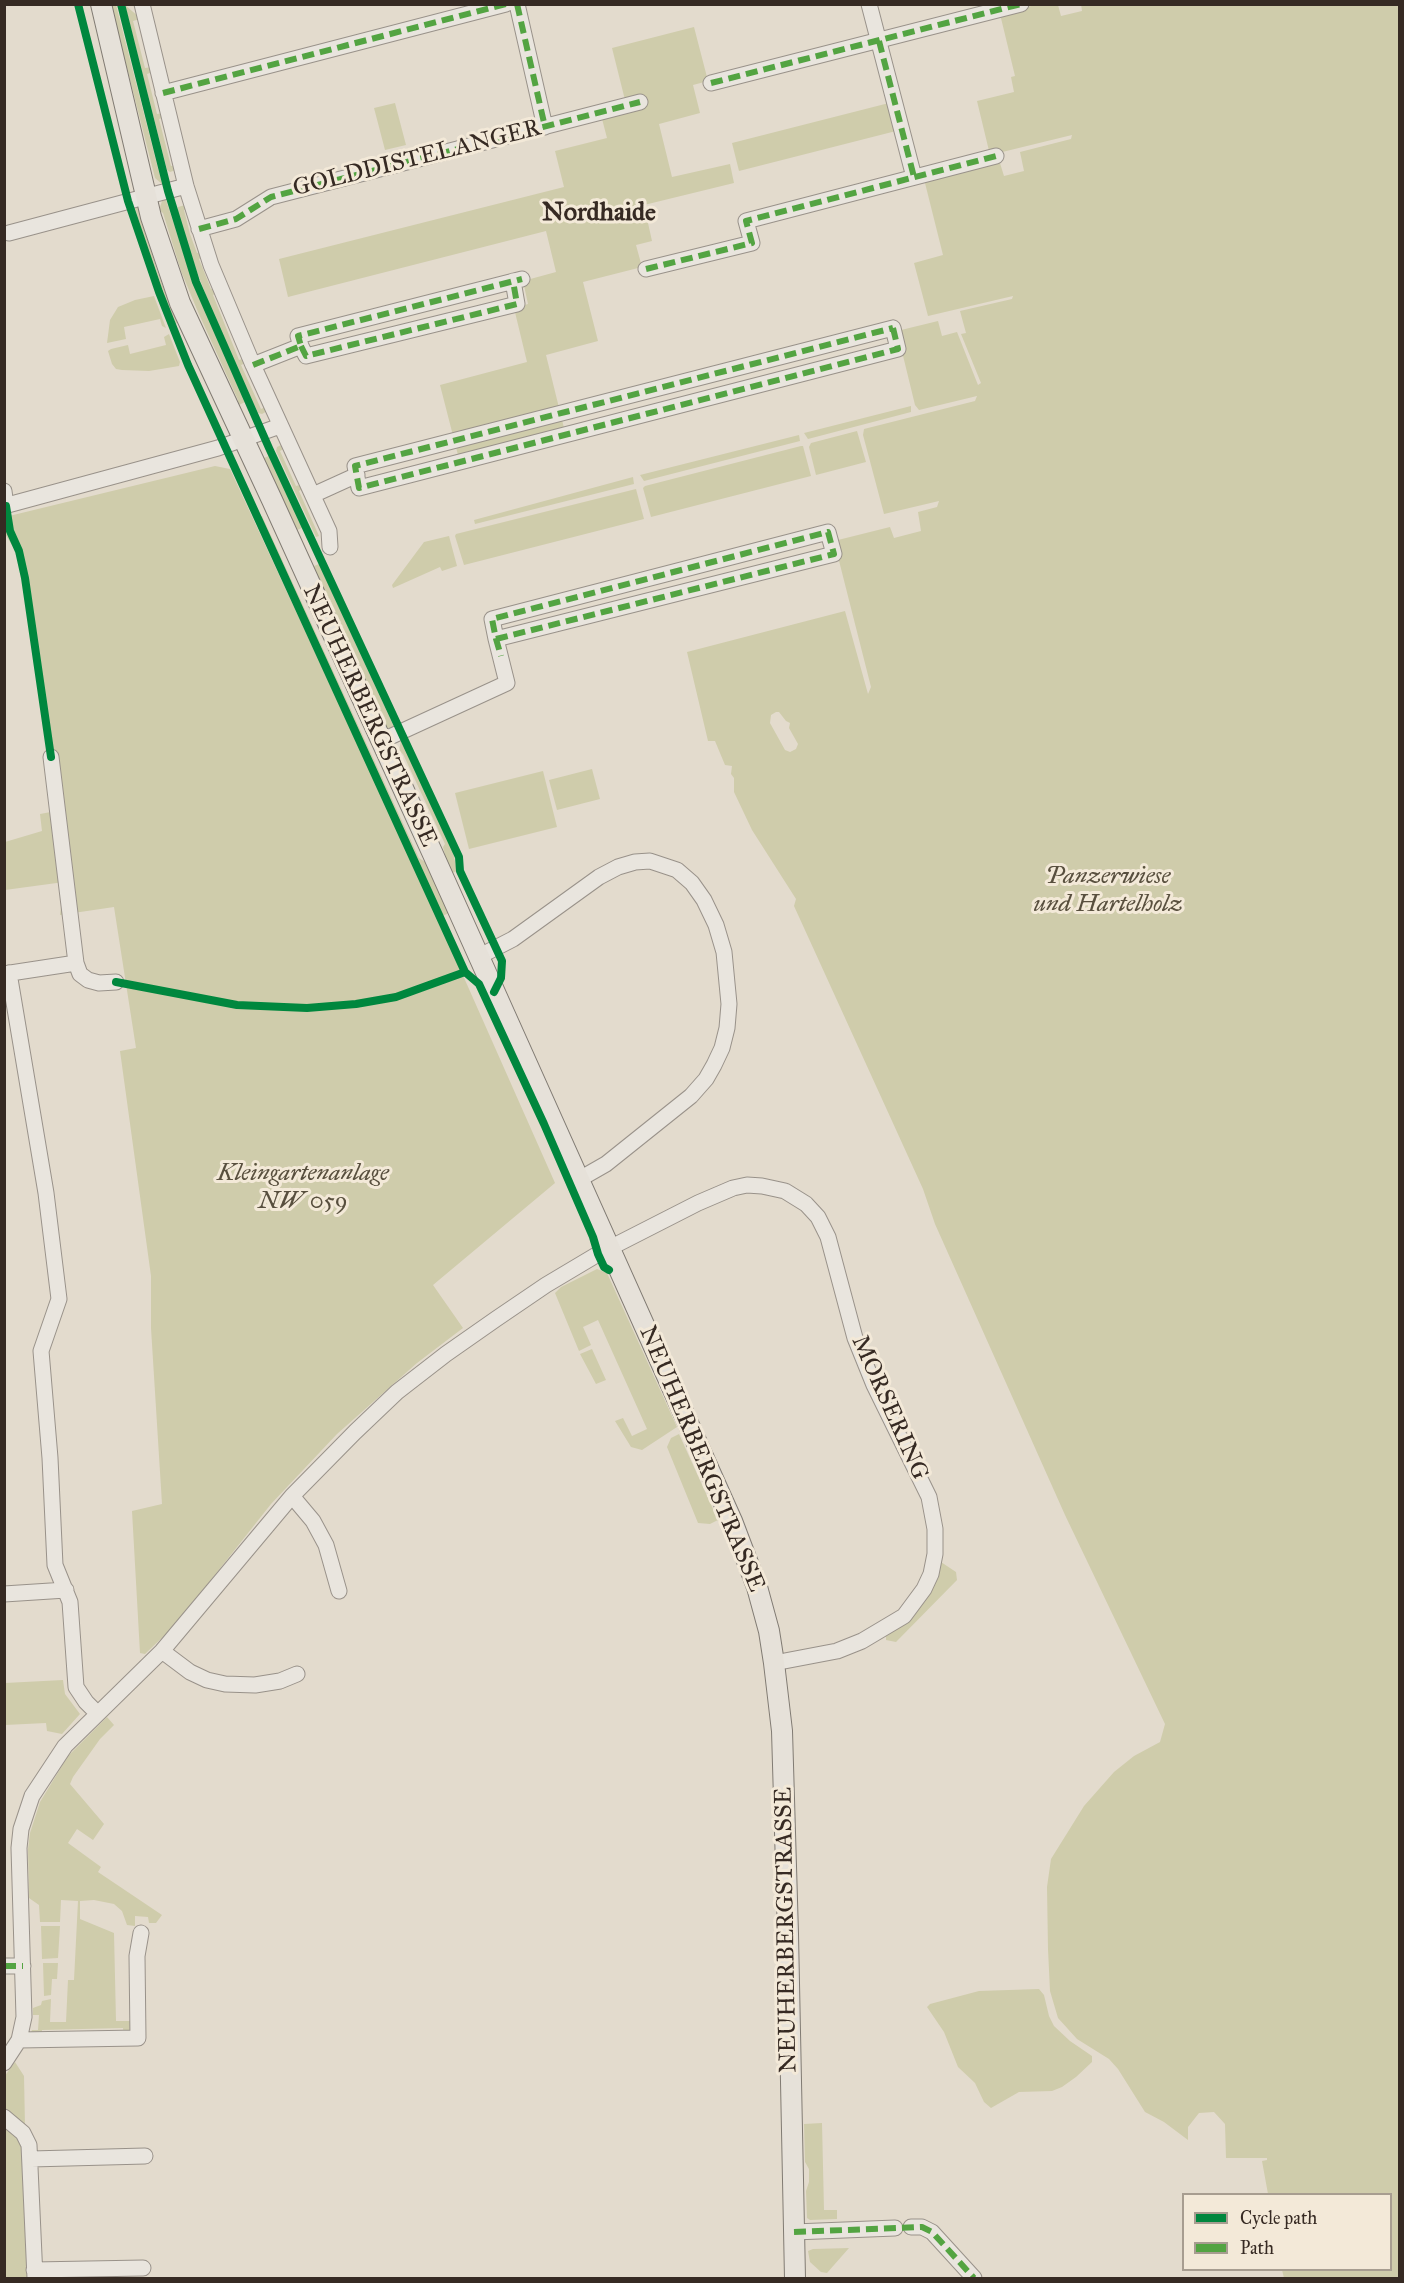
<!DOCTYPE html>
<html>
<head>
<meta charset="utf-8">
<style>
  body { margin:0 }
  #map { position:relative; width:1404px; height:2283px; overflow:hidden; background:#e3dbcd; font-family:"IM FELL Great Primer",serif }
  canvas { display:block }
  .frame { position:absolute; inset:0; border:6px solid #362a23; pointer-events:none }
  .legend { position:absolute; left:1182px; top:2193px; width:210px; height:78px; box-sizing:border-box; background:#f3e9d8; border:2px solid #a79d90; margin:0; padding:8px 10px; list-style:none; font-size:18px; color:#362a23 }
  .legend li { display:flex; align-items:center; gap:12px; height:30px }
  .legend b { width:30px; border:2px solid #a79d90 }
</style>
</head>
<body>
<div id="map">
<canvas width="1404" height="2283"></canvas>
<div class="frame"></div>
<ul class="legend">
<li><b style="height:8px;background:#00873e"></b>Cycle path</li>
<li><b style="height:8px;background:#53a442"></b>Path</li>
</ul>
</div>
<script>
const c = document.querySelector('canvas').getContext('2d');
c.lineJoin = 'round';
function paint(path, color) {
  c.fillStyle = color;
  c.fill(path, 'evenodd');
}
function toPath(rows) {
  const path = new Path2D();
  for (const r of rows) {
    path.moveTo(r[0], r[1]);
    for (let i = 2; i < r.length; i += 2) path.lineTo(r[i], r[i + 1]);
  }
  return path;
}
function stroke(path, color, width, dash) {
  c.strokeStyle = color;
  c.lineWidth = width;
  c.lineCap = dash ? 'butt' : 'round';
  c.setLineDash(dash || []);
  c.stroke(path);
}
function label(font, color, halo, rows, align = 'center') {
  c.font = font + ' "IM FELL Great Primer",serif';
  c.lineWidth = 6;
  c.setLineDash([]);
  c.textBaseline = 'middle';
  c.strokeStyle = halo;
  c.fillStyle = color;
  for (const [text, x, y, turn = 0] of rows) {
    c.save();
    c.translate(x, y);
    c.rotate((+turn || 0) * Math.PI / 180);
    c.textAlign = isNaN(turn) ? turn : align;
    if (halo) c.strokeText(text, 0, 0);
    c.fillText(text, 0, 0);
    c.restore();
  }
}
const green = toPath([
  [1039,4,1058,5,1061,16,1082,11,1081,4,1399,5,1399,2278,1284,2278,1282,2270,1390,2270,1390,2194,1268,2194,1262,2161,1267,2160,1267,2158,1226,2158,1225,2124,1214,2112,1199,2113,1188,2127,1188,2140,1164,2122,1145,2112,1118,2069,1109,2059,1077,2039,1058,2018,1050,1991,1048,1949,1047,1887,1051,1859,1084,1806,1114,1772,1134,1756,1160,1742,1165,1724,1065,1515,935,1224,923,1189,794,906,796,899,752,830,734,792,734,778,731,774,732,766,725,765,715,741,708,741,687,652,845,611,868,694,871,687,834,541,890,527,894,538,921,531,918,512,937,507,939,501,884,514,863,435,864,429,975,401,977,396,919,410,915,405,897,331,938,321,942,336,957,332,978,385,981,383,961,334,966,333,960,311,1012,299,1013,296,928,316,914,263,943,255,924,179,999,160,1004,176,1024,171,1020,152,1071,139,1072,135,990,155,977,101,1014,92,1011,77,1015,76,1000,14],
  [776,712,779,712,786,721,790,723,789,728,798,744,796,749,790,752,785,750,770,723,771,715],
  [111,5,116,5,162,184,155,178],
  [125,5,139,17,140,19,133,21,145,68,152,67,153,72,147,74,157,114,164,113,165,117,159,119,171,166,178,165,179,169,170,172,167,170],
  [694,27,708,81,693,85,700,113,659,124,672,177,730,164,734,183,644,205,652,241,636,245,642,267,583,282,598,341,546,355,565,432,459,459,440,385,527,362,514,308,528,304,523,281,556,272,546,231,288,297,279,259,564,187,555,151,607,138,601,115,627,108,612,48],
  [395,103,406,145,385,150,374,108],
  [889,103,896,131,739,171,732,143],
  [165,197,195,288,245,402,237,406,238,400,198,312,181,271,163,213,159,210,162,201],
  [189,204,190,208,184,210,190,234,197,253,204,251,206,256,199,259,211,289,218,287,220,291,213,295,239,360,246,358,248,362,241,365,261,409,267,406,269,410,262,414,258,413,213,314,196,269,177,211,178,207],
  [134,205,140,208,143,213,141,217,157,270,174,316,178,318,178,321,176,324,156,277],
  [154,296,166,328,162,326,160,319,124,327,126,339,107,343,110,320,118,307,135,300],
  [169,334,180,362,179,366,149,371,122,370,116,369,112,364,108,351,111,349,128,345,130,354,166,345,164,337],
  [911,406,911,412,808,439,804,433],
  [857,431,866,462,816,475,809,447,811,443],
  [799,435,800,441,644,481,640,475],
  [285,443,287,447,280,451,296,486,303,484,305,488,299,491,319,536,316,537,276,451,277,447],
  [801,446,803,446,811,476,651,517,643,488,645,486],
  [269,456,302,528,297,530,264,458],
  [215,466,230,469,426,892,555,1183,433,1285,463,1328,417,1363,337,1434,271,1504,199,1595,168,1632,145,1654,140,1653,132,1511,162,1504,151,1328,151,1276,120,1051,136,1048,114,907,60,915,64,882,5,890,5,842,42,831,40,814,56,811,28,613,17,553,5,534,5,517],
  [633,477,634,484,475,524,474,520],
  [636,489,644,519,464,565,455,536,456,534],
  [262,516,419,858,425,862,449,913,442,916,259,517],
  [449,536,457,566,442,571,440,567,393,588,392,585,424,542],
  [319,564,395,729,387,728,380,721,381,716,331,607,318,585,318,576,314,566],
  [401,739,453,852,457,871,450,874,443,847,445,844,403,754,399,752],
  [592,769,600,799,557,810,549,780],
  [543,771,557,827,469,849,455,793],
  [597,1269,607,1273,677,1427,642,1450,631,1447,615,1421,623,1418,632,1436,647,1429,598,1320,583,1327,591,1345,579,1351,555,1293,561,1287],
  [592,1349,606,1380,596,1384,580,1354],
  [679,1434,718,1520,710,1524,698,1523,667,1447,671,1438],
  [941,1562,956,1572,957,1580,896,1642,886,1640,886,1636,903,1624],
  [63,1680,65,1694,80,1714,62,1734,47,1731,46,1723,5,1725,5,1683],
  [107,1717,114,1725,100,1739,73,1777,70,1784,104,1824,93,1840,77,1829,68,1843,101,1867,98,1872,162,1915,156,1923,149,1923,148,1917,135,1916,135,1926,127,1925,122,1911,114,1904,94,1900,80,1901,80,1919,114,1933,116,2021,134,2021,134,2028,124,2036,123,2028,42,2030,42,2036,30,2034,32,2030,38,2030,39,2015,33,2015,33,2008,41,2005,42,2001,51,1999,50,2022,66,2022,68,1980,74,1980,78,1901,61,1900,60,1922,40,1922,39,1905,29,1898,28,1849,30,1833,40,1802,68,1756],
  [41,1926,60,1926,58,1958,42,1959],
  [43,1963,58,1963,57,1979,52,1979,51,1995,44,1996],
  [1039,1989,1044,1995,1049,2016,1054,2026,1070,2041,1092,2056,1092,2062,1076,2077,1062,2087,1052,2091,1019,2092,991,2108,984,2102,975,2083,958,2067,944,2032,927,2007,930,2004,979,1991],
  [15,2062,24,2076,28,2278,5,2278,4,2077],
  [822,2123,824,2210,837,2210,837,2219,810,2220,807,2218,806,2191,809,2182,809,2169,805,2162,804,2124],
  [849,2248,827,2273,821,2272,810,2262,808,2251,813,2249]
]);
const minor = toPath([
  [142,4,186,186,211,265,253,365,329,531,330,547],
  [517,4,545,127],
  [869,4,914,177],
  [711,83,1021,4],
  [163,93,506,4],
  [199,229,236,219,271,197,640,102],
  [9,233,186,186],
  [646,269,752,243,746,221,996,156],
  [893,328,898,349,359,488,355,466,893,328],
  [301,346,306,356,517,304,513,281],
  [253,365,301,346,298,336,522,279],
  [4,491,6,506],
  [313,495,357,475],
  [4,506,218,448,280,426],
  [381,741,507,683,496,639,492,619,828,532,834,554,496,639],
  [51,757,76,963,80,974,88,980,99,983,116,982],
  [478,957,513,939,599,877,618,867,635,862,650,861,677,870,692,883,704,900,716,925,724,952,729,1004,727,1028,722,1048,714,1065,706,1079,691,1096,606,1164,578,1180],
  [9,973,46,1193,59,1299,41,1351,50,1458,55,1565,70,1602,76,1687,86,1702,97,1713],
  [4,974,76,963],
  [292,1496,313,1521,326,1545,339,1591],
  [4,1594,66,1590],
  [162,1651,190,1672,207,1680,225,1684,255,1685,280,1681,297,1674],
  [4,1966,23,1966],
  [19,2040,138,2038,137,1956,141,1933],
  [4,2063,19,2040,24,2017,19,1848,21,1829,32,1796,65,1746,162,1651,292,1496,355,1432,397,1392,446,1354,496,1319,546,1285,598,1254,698,1203,733,1188,747,1185,762,1186,785,1191,806,1204,818,1217,828,1237,855,1338,874,1385,929,1497,935,1529,935,1554,931,1574,924,1589,904,1616,862,1641,837,1651,774,1663],
  [4,2117,23,2133,29,2145,35,2278],
  [31,2159,145,2156],
  [911,2227,922,2227,932,2232,974,2278],
  [794,2232,895,2228],
  [34,2270,143,2268]
]);
const major = toPath([
  [101,4,151,217,180,303,272,500,432,852,732,1521,757,1587,769,1631,774,1663,782,1731,788,1934,795,2278]
]);
const quiet = toPath([
  [517,4,545,127],
  [879,41,914,177],
  [711,83,1021,4],
  [163,93,506,4],
  [199,229,236,219,271,197,640,102],
  [646,269,752,243,746,221,996,156],
  [893,328,898,349,359,488,355,466,893,328],
  [301,346,306,356,517,304,513,281],
  [253,365,301,346,298,336,522,279],
  [496,639,834,554,828,532,492,619,496,639,501,656],
  [4,1966,23,1966],
  [794,2232,922,2227,932,2232,974,2278]
]);
const cycleway = toPath([
  [78,4,128,201,159,292,188,365,465,972,479,984,544,1124,593,1237,598,1254,604,1267,609,1270],
  [121,4,168,191,196,282,269,448,459,857,460,871,502,961,501,978,494,992],
  [6,506,10,531,19,551,25,578,51,757],
  [116,982,237,1005,307,1008,356,1004,396,997,465,972]
]);
const streetNames = [
  ["GOLDDISTELANGER",417,159,-14],
  ["NEUHERBERGSTRASSE",369,716,65],
  ["MORSERING",889,1408,66],
  ["NEUHERBERGSTRASSE",701,1459,67],
  ["NEUHERBERGSTRASSE",787,1930,-91]
];
const parkNames = [
  ["Panzerwiese",1108,877],
  ["und Hartelholz",1108,905],
  ["Kleingartenanlage",303,1174],
  ["NW 059",303,1202]
];
const neighbourhoodNames = [
  ["Nordhaide",599,214]
];
paint(green, '#cfccab');
stroke(minor, '#99928a', 17);
stroke(major, '#817b73', 22);
stroke(minor, '#e9e5de', 15);
stroke(major, '#e6e1d9', 20);
stroke(quiet, '#53a442', 6, [12, 6]);
stroke(cycleway, '#00873e', 8);
label('24px', '#362a23', '#f3e9d8', streetNames);
label('italic 24px', '#584f3e', '#f3e9d8', parkNames);
label('bold 26px', '#362a23', '#f3e9d8', neighbourhoodNames);
</script>
</body>
</html>
